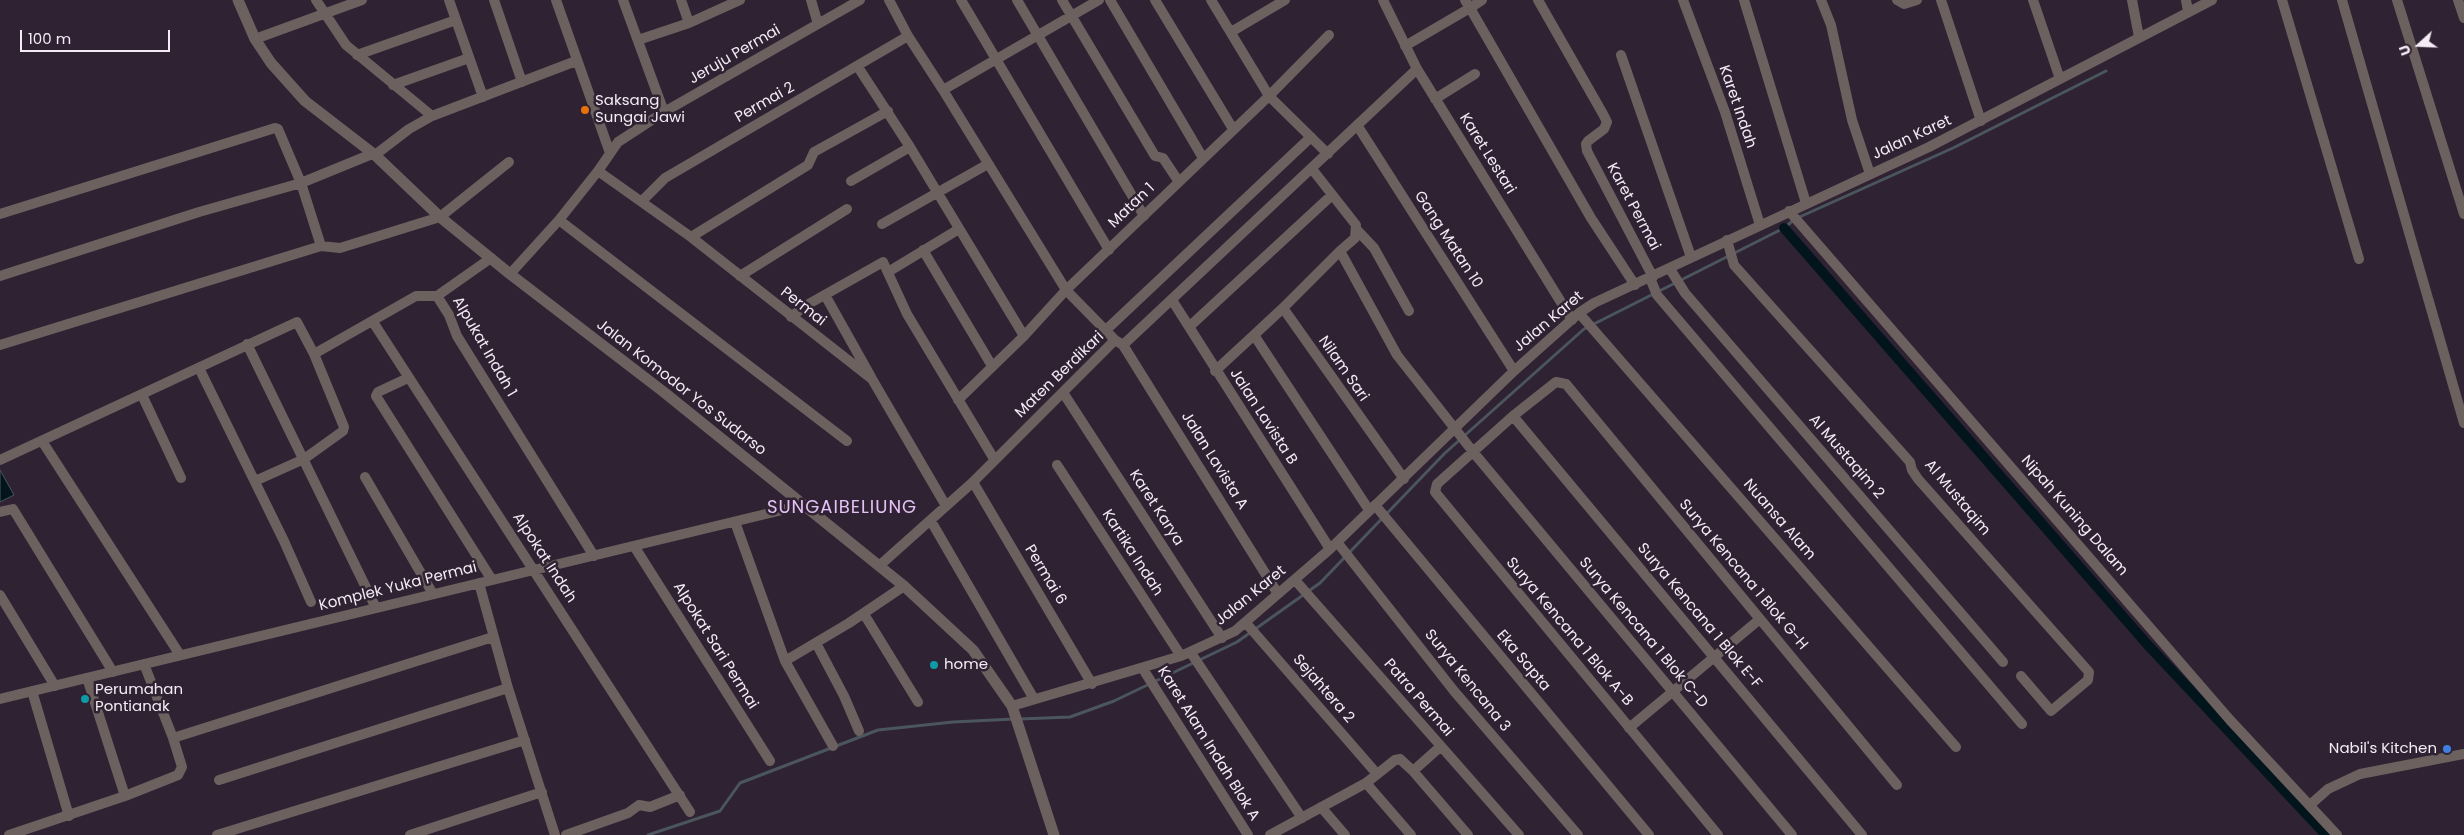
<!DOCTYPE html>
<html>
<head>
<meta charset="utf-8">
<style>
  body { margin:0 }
  #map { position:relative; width:2464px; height:835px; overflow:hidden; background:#2f2232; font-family:Poppins,sans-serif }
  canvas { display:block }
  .north { position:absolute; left:2394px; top:20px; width:50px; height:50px; -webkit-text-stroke:4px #2f2232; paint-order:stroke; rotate:250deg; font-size:14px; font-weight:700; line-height:20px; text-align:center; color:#f4ebf6 }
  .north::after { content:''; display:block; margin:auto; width:18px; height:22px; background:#f4ebf6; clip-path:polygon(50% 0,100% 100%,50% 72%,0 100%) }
  .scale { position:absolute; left:20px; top:30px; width:150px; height:22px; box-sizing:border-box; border:2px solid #f4ebf6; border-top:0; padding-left:6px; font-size:15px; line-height:18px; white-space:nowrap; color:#f4ebf6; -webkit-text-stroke:4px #2f2232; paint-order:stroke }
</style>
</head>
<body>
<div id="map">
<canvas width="2464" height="835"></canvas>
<div class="north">U</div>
<div class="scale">100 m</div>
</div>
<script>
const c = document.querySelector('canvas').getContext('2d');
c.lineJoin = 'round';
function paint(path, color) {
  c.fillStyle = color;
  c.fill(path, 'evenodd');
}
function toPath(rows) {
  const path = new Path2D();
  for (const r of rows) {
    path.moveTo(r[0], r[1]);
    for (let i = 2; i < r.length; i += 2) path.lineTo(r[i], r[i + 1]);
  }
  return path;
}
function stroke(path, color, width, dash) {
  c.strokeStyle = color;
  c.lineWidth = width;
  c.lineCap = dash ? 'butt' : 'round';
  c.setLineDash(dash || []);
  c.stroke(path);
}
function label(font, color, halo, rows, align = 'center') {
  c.font = font + ' Poppins,sans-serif';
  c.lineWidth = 5;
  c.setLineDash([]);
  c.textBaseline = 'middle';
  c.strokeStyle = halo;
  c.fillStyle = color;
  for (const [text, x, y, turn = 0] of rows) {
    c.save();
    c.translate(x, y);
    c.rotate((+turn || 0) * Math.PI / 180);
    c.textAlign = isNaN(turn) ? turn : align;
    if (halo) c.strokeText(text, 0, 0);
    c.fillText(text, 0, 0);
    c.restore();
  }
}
const water = toPath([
  [0,470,14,495,0,502,0,470]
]);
const stream = toPath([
  [1020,719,1070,717,1114,701,1237,642,1320,583,1445,453,1584,329,1784,228,1795,219,1953,148,2106,71],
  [648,835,720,811,740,783,878,730,953,722,1014,719]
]);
const canal = toPath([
  [1784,228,2146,643,2326,835]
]);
const minor = toPath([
  [316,0,346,45,432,116],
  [449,0,483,97],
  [494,0,522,82],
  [556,0,610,153],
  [623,0,664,112],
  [681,0,689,23],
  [811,0,818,24],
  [889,0,908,36,943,90,1066,290,1115,340],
  [961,0,1109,250],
  [1017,0,1144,216],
  [1062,0,1155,156,1163,158,1179,182],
  [1110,0,1203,158],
  [1155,0,1233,129],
  [1211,0,1269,96,1328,154],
  [1383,0,1417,69,1572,320],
  [1482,0,1470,8,1591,218,1635,285],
  [1538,0,1603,114,1607,122,1604,129,1588,141,1586,144,1587,151,1653,277],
  [1683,0,1725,112,1760,225],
  [1744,0,1806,203],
  [1821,0,1831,25,1852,120,1870,174],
  [1897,0,1904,4,1917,0],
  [1941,0,1981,121],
  [2033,0,2060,79],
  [2132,0,2139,37],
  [2186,0,2188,11],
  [2282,0,2359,259],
  [2342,0,2464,423],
  [2397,0,2464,214],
  [2458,0,2464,18],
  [1231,32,1285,0],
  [255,39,362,0],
  [638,40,689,23,740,0],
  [1405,46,1470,8,1465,0],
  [357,55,456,20],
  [1621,55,1691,257],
  [858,67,910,147,1024,336],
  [393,85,469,58],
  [943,90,1099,0],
  [1435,99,1475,74],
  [1357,125,1514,371],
  [375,155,409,129,432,116,576,61],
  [1312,169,1356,225,1355,238,1340,251,1397,355,1474,453,1792,835],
  [598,171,691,237,872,379,946,506],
  [851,181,910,147],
  [642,201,665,178,908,36],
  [1789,211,2230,720,2337,835],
  [0,214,275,128,278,129,301,183,321,246],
  [559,220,847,441],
  [882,224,988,164],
  [1357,230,1374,248,1409,311],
  [691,237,808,165,814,152,888,111],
  [1727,240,1734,265,1910,462,1912,470,1918,479,2089,672,2088,680,2051,711,2021,676],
  [923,250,992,366],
  [1670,269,1685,293,2003,662],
  [888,272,959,229],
  [510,274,559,220,598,171,618,142,664,112,860,0],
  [0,276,199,212,301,183,372,154],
  [740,276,847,209],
  [1650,278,1657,295,2022,724],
  [825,295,871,377],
  [437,296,491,258],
  [1172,300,1330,549],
  [1283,308,1340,251],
  [1579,313,1956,747],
  [791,317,805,306,883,262,907,314,994,459],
  [373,322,690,812],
  [1189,327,1332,195],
  [1106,330,1311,137],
  [1254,335,1283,308,1404,479],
  [247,344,376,608],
  [0,345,321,246,340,248,440,217,509,162],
  [1123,345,1278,594],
  [314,354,416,296,437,296,449,315,457,336,594,556],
  [199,368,284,541,311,602],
  [1215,371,1254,335,1369,510],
  [408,378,378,392,376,396,492,580],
  [1064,394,1222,638],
  [142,395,181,478],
  [958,400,1024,336,1066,290,1269,96,1329,35],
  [1513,416,1862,835],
  [42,441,180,655],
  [0,460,297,322,314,354,344,427,343,431,304,459,255,481],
  [1057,465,1181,656],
  [365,477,433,594],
  [973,482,1092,684],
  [1375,505,1649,835],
  [0,512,13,509,113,672],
  [931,521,1034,699],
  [735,522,785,661,833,746],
  [1337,542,1454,691,1578,835],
  [634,546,770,761],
  [879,566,973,482,1115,340,1123,345,1417,69],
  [1295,580,1519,835],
  [479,583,508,688,555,835],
  [0,595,55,686],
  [864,614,918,702],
  [1246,623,1377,774],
  [816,643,844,696,859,731],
  [1191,653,1302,818],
  [785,661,849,623,904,586],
  [1143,669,1248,835],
  [87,678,125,796],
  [32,691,69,816],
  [0,699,803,505],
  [1012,706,1181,656,1235,631,1330,549,1514,371,1579,313,1594,303,1929,147,2212,0],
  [1629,728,1760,619],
  [173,738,493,637],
  [1413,771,1440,747],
  [219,780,508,688],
  [2310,805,2328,789,2360,774,2464,754],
  [1321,807,1345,835],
  [9,835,125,796,178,775,182,767,173,738,144,664],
  [217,835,525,740],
  [410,835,542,792],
  [566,835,628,813,639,805,650,807,680,795],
  [1270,835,1366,783],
  [1411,835,1366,783,1395,760,1400,759,1413,771,1468,835],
  [1718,835,1435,492,1437,484,1513,416,1556,382,1566,384,1897,785]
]);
const tertiary = toPath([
  [238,0,255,39,271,63,305,101,375,155,440,217,510,274,665,393,904,586,973,650,1012,706,1054,835]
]);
const markers = [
  [585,110,5,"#e8710a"],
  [934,665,5,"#0f9aa8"],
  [85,699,5,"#0f9aa8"],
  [2447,749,5,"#3f7fe0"]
];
const streetNames = [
  ["Jeruju Permai",735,55,-30],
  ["Permai 2",765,103,-30],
  ["Karet Indah",1737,107,71],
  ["Jalan Karet",1912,138,-25],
  ["Karet Lestari",1487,154,58],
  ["Matan 1",1132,206,-44],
  ["Karet Permai",1633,207,62],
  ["Gang Matan 10",1448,240,57],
  ["Permai",803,307,38],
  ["Jalan Karet",1549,322,-40],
  ["Alpukat Indah 1",484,347,60],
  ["Nilam Sari",1343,369,55],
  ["Maten Berdikari",1060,375,-44],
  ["Jalan Komodor Yos Sudarso",681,388,38],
  ["Jalan Lavista B",1263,417,57],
  ["Al Mustaqim 2",1846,457,49],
  ["Jalan Lavista A",1214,461,58],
  ["Al Mustaqim",1957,498,50],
  ["Karet Karya",1156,508,57],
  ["Nipah Kuning Dalam",2074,516,49],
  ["Nuansa Alam",1779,520,49],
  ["Kartika Indah",1132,553,57],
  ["Alpokat Indah",544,558,57],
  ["Permai 6",1045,575,59],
  ["Surya Kencana 1 Blok G-H",1743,575,50],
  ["Komplek Yuka Permai",398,587,-14],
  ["Jalan Karet",1251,596,-39],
  ["Surya Kencana 1 Blok E-F",1699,616,50],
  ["Surya Kencana 1 Blok A-B",1569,632,50],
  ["Surya Kencana 1 Blok C-D",1643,633,50],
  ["Alpokat Sari Permai",715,646,58],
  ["Eka Sapta",1523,661,50],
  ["Surya Kencana 3",1467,681,51],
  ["Sejahtera 2",1323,689,49],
  ["Patra Permai",1418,698,49],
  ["Karet Alam Indah Blok A",1208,744,58]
];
const poiNames = [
  ["Saksang",595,101],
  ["Sungai Jawi",595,118],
  ["home",944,665],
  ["Perumahan",95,690],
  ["Pontianak",95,707],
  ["Nabil's Kitchen",2437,749,"right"]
];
const quarterNames = [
  ["SUNGAIBELIUNG",842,508]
];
paint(water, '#03151c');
stroke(water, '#4b555d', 1);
stroke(stream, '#4b555d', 3);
stroke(canal, '#03151c', 10);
stroke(minor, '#6d615f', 10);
stroke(tertiary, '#6d615f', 11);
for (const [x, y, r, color] of markers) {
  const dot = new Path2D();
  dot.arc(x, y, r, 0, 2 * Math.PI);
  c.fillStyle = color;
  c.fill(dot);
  stroke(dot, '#2f2232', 2);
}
label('15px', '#f4ebf6', '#2f2232', streetNames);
label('15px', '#f4ebf6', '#2f2232', poiNames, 'left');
c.letterSpacing = '1px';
label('18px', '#e5c2f6', '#2f2232', quarterNames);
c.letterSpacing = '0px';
</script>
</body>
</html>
